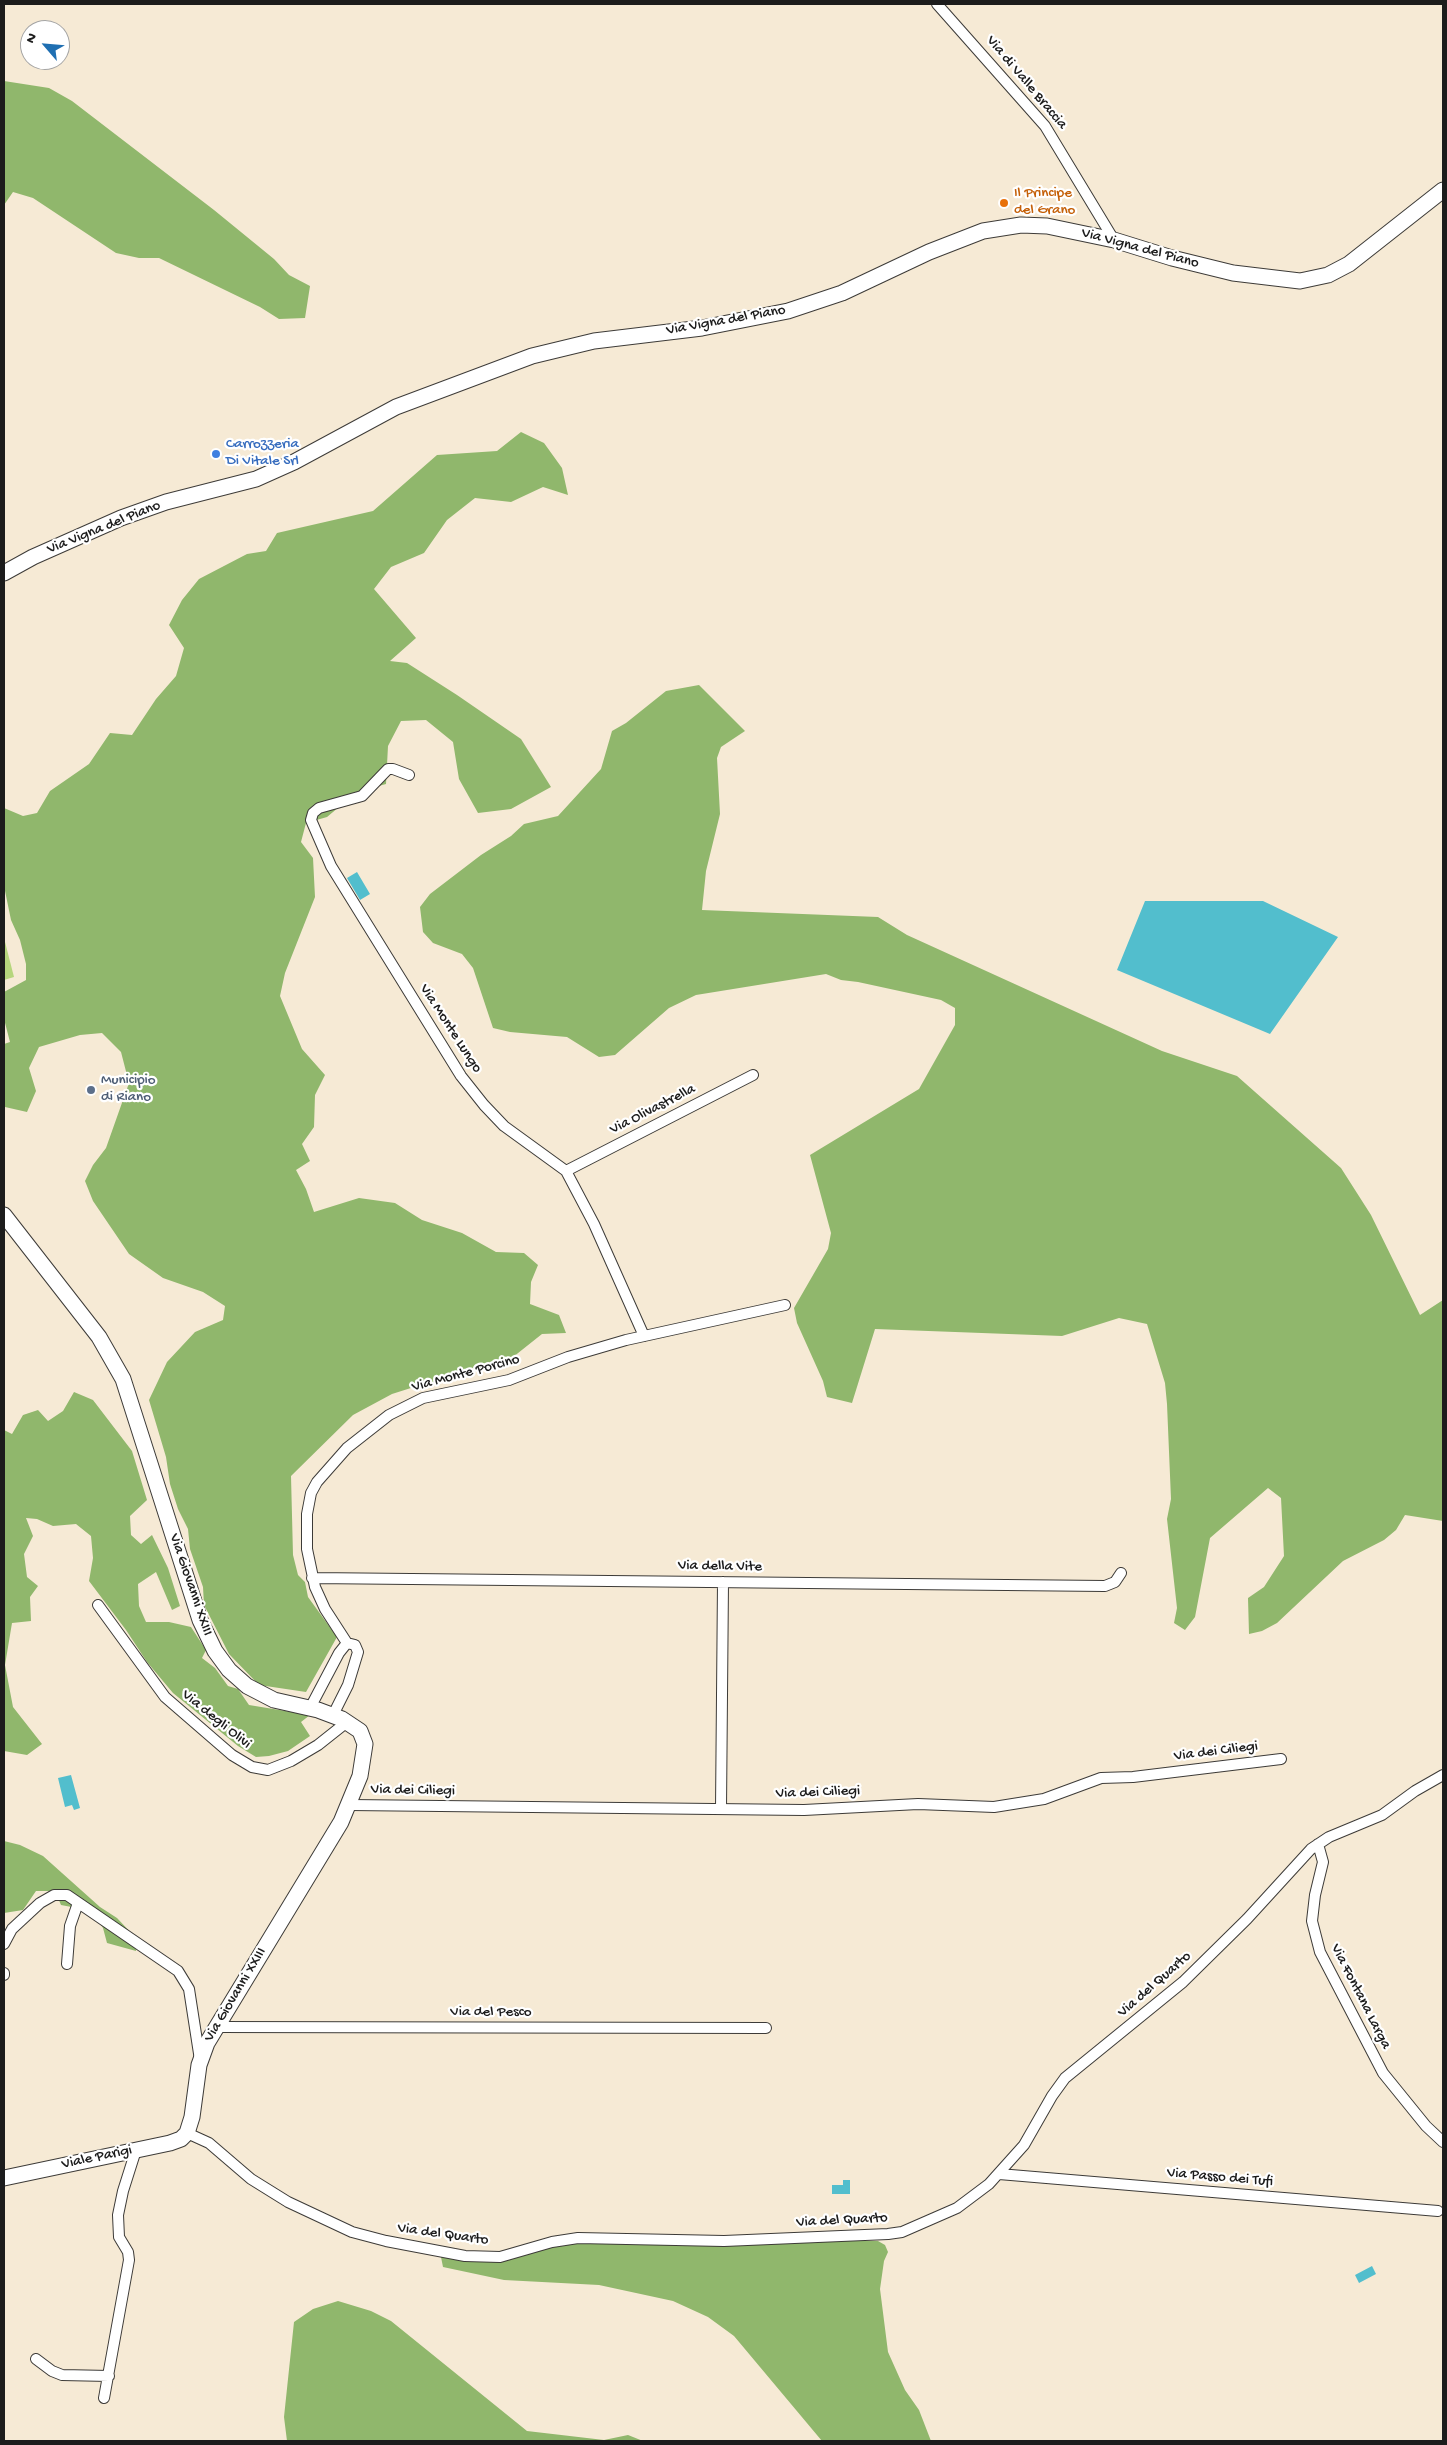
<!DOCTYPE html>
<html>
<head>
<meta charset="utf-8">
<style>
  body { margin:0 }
  #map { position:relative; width:1447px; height:2445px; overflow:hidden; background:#f6ead5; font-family:"Gochi Hand",sans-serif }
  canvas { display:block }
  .frame { position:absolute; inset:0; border:5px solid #1c1c1c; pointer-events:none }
  .north { position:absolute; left:20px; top:20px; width:50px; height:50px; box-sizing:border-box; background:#fff; border:1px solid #a4a4a4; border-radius:50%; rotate:297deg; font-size:14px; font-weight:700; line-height:20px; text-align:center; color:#1c1c1c }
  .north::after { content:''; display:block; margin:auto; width:18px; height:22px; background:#1f6fb2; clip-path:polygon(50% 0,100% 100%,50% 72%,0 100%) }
</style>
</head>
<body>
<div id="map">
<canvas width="1447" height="2445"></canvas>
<div class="frame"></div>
<div class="north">N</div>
</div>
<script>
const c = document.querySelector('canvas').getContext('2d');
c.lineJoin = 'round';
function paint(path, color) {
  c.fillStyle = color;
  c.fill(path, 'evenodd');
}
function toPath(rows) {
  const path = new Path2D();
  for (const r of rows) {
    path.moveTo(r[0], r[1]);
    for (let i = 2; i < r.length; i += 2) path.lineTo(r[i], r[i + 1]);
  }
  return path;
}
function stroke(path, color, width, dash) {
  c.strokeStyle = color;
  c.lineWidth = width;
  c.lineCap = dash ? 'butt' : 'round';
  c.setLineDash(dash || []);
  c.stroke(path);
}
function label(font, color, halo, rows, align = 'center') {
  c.font = font + ' "Gochi Hand",sans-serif';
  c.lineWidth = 4.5;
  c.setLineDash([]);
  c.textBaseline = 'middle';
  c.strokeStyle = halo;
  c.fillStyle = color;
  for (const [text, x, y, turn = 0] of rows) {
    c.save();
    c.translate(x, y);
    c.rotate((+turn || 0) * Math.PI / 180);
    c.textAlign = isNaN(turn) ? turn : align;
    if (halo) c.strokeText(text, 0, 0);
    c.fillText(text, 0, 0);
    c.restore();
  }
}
const green = toPath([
  [4,938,14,977,4,980]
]);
const forest = toPath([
  [4,81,49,88,72,101,214,210,274,259,289,275,310,286,305,318,279,319,260,307,159,258,139,258,116,253,33,198,13,192,4,205],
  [521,432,544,443,562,468,568,495,543,487,511,502,475,498,447,520,424,553,391,567,374,589,416,638,390,661,407,663,457,695,521,739,551,787,511,809,478,813,459,779,453,742,426,720,401,721,388,746,386,784,357,792,327,817,306,823,301,842,313,858,315,897,285,973,280,996,302,1049,325,1075,315,1095,314,1127,302,1144,310,1161,296,1170,306,1189,314,1212,359,1198,395,1203,422,1220,462,1233,496,1252,524,1253,538,1265,531,1282,530,1304,559,1315,566,1333,542,1334,503,1365,472,1372,449,1382,414,1387,392,1394,353,1415,291,1476,293,1555,298,1575,305,1582,308,1597,337,1637,306,1692,259,1685,229,1654,204,1605,203,1587,190,1549,188,1529,178,1509,170,1484,166,1457,149,1400,167,1362,195,1332,223,1320,225,1306,203,1292,163,1278,129,1254,93,1201,85,1181,93,1165,106,1148,129,1083,121,1052,102,1033,80,1035,39,1047,29,1068,36,1091,27,1112,5,1107,4,1110,4,1044,10,1042,4,1019,4,992,26,980,26,964,20,940,11,920,4,886,4,808,23,816,37,813,50,791,89,764,110,733,132,735,156,699,176,676,184,648,169,625,182,600,199,579,247,554,266,551,277,533,373,511,437,455,497,451],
  [699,685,745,731,721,747,717,758,720,814,706,871,702,910,878,917,907,935,1162,1051,1237,1076,1341,1168,1371,1215,1420,1315,1443,1300,1443,1521,1405,1515,1396,1530,1384,1540,1343,1561,1277,1623,1262,1631,1249,1634,1248,1598,1264,1587,1284,1556,1281,1498,1268,1488,1210,1538,1195,1617,1185,1630,1174,1623,1177,1608,1167,1519,1171,1499,1167,1404,1165,1383,1147,1324,1119,1318,1062,1336,875,1329,852,1403,827,1397,823,1381,797,1323,794,1308,828,1249,831,1233,810,1155,919,1089,955,1025,955,1008,941,1000,858,982,841,980,826,974,696,995,669,1008,615,1055,599,1057,567,1037,510,1032,493,1028,473,968,462,954,433,943,423,932,420,907,430,894,481,855,511,836,524,824,558,816,601,769,612,731,626,723,666,691],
  [74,1392,93,1400,132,1451,147,1500,130,1516,131,1535,141,1544,152,1535,168,1568,180,1606,172,1610,156,1572,138,1584,139,1606,146,1622,169,1622,191,1627,206,1650,202,1658,215,1668,228,1686,238,1689,249,1705,310,1715,301,1722,310,1736,288,1751,269,1756,256,1757,238,1746,173,1693,147,1662,126,1630,89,1581,93,1558,91,1536,76,1524,53,1526,37,1519,26,1518,33,1536,24,1554,27,1577,38,1586,30,1597,31,1621,12,1623,5,1665,13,1707,42,1744,27,1755,4,1751,4,1430,12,1434,23,1415,38,1410,48,1421,63,1411],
  [4,1841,20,1845,43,1856,100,1907,117,1918,135,1937,136,1951,107,1943,103,1928,94,1915,82,1909,61,1905,55,1891,36,1891,23,1910,4,1913],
  [593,2241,878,2241,885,2245,888,2252,884,2261,880,2289,888,2352,905,2390,919,2410,931,2441,822,2441,734,2336,708,2317,673,2301,599,2285,504,2280,443,2267,441,2257,495,2260,539,2249],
  [338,2301,371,2311,391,2321,527,2431,604,2440,628,2435,643,2441,287,2441,284,2417,294,2322,313,2309]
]);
const water = toPath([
  [357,872,370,894,360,900,347,878],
  [1145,901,1263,901,1338,937,1270,1034,1117,970],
  [71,1775,80,1808,74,1810,72,1805,65,1807,58,1778],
  [843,2180,850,2180,850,2194,832,2194,832,2185,843,2185],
  [1372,2266,1376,2274,1359,2283,1355,2275]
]);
const street = toPath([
  [937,4,1045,126,1114,240],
  [409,775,393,769,388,769,362,796,319,808,313,813,311,820,331,866,461,1076,484,1105,504,1126,566,1171,594,1224,644,1336],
  [566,1171,753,1075],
  [312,1578,1105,1586,1115,1582,1121,1573],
  [98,1605,165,1697,232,1755,252,1767,268,1770,291,1761,318,1745,347,1722],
  [310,1708,339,1653,347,1643],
  [333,1715,348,1685,358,1652,355,1645,347,1643,325,1609,315,1587,307,1549,307,1514,311,1493,317,1482,347,1448,389,1415,423,1398,509,1380,568,1357,626,1340,785,1305],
  [350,1805,804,1810,918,1804,994,1807,1044,1799,1101,1778,1133,1777,1281,1759],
  [721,1808,723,1582],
  [1318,1844,1323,1862,1315,1895,1312,1921,1320,1952,1383,2073,1426,2126,1443,2142],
  [4,1944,12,1929,40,1903,54,1895,67,1895,178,1971,189,1989,200,2060],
  [67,1964,70,1926,78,1903],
  [4,1973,4,1975],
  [216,2027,766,2028],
  [187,2133,209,2143,251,2179,288,2202,352,2232,386,2241,465,2256,500,2257,552,2242,578,2238,724,2241,888,2234,902,2232,957,2208,989,2184,1024,2145,1052,2096,1065,2078,1183,1982,1247,1919,1311,1849,1329,1837,1382,1815,1415,1791,1443,1775],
  [999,2174,1438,2211],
  [36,2359,52,2371,62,2375,109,2376],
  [104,2398,129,2260,128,2252,119,2237,118,2215,123,2191,136,2150]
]);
const secondary = toPath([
  [4,573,33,557,121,518,166,502,256,479,294,462,396,407,532,356,594,341,702,328,788,311,842,293,929,252,983,231,1021,225,1047,226,1114,240,1172,258,1233,273,1300,281,1328,275,1349,264,1443,190],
  [4,1215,99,1337,123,1379,200,1620,215,1651,229,1670,247,1686,274,1700,318,1710,342,1719,360,1731,365,1744,360,1776,341,1822,207,2043,199,2065,192,2117,187,2133,181,2139,170,2143,4,2178]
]);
const markers = [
  [1004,203,5,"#e8710a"],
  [216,454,5,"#3f7fe0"],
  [91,1090,5,"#5c6f8a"]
];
const streetNames = [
  ["Via di Valle Braccia",1026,83,50],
  ["Via Vigna del Piano",1140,249,15],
  ["Via Vigna del Piano",726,321,-10],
  ["Via Vigna del Piano",104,528,-22],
  ["Via Monte Lungo",450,1029,57],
  ["Via Olivastrella",653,1110,-27],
  ["Via Monte Porcino",466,1374,-15],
  ["Via della Vite",720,1567,1],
  ["Via Giovanni XXIII",190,1585,71],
  ["Via degli Olivi",216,1720,39],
  ["Via dei Ciliegi",1216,1752,-7],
  ["Via dei Ciliegi",413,1791,1],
  ["Via dei Ciliegi",818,1793,-2],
  ["Via del Quarto",1155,1985,-41],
  ["Via Giovanni XXIII",236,1995,-59],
  ["Via Fontana Larga",1360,1997,63],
  ["Via del Pesco",491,2013],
  ["Viale Parigi",97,2158,-12],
  ["Via Passo dei Tufi",1220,2178,5],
  ["Via del Quarto",842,2221,-3],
  ["Via del Quarto",443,2235,8]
];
const foodNames = [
  ["Il Principe",1014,194],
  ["del Grano",1014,211]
];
const shopNames = [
  ["Carrozzeria",226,445],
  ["Di Vitale Srl",226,462]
];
const serviceNames = [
  ["Municipio",101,1081],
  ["di Riano",101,1098]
];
paint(green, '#b6d67d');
paint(forest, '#90b76c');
paint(water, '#52becd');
stroke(street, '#3d3b38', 12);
stroke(secondary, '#3d3b38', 17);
stroke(street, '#fff', 10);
stroke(secondary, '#fff', 15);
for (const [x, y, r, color] of markers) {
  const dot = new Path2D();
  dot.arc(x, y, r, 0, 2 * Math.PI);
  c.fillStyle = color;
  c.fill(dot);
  stroke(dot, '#fff', 2);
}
label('15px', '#1c1c1c', '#fff', streetNames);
label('15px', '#c56008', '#fff', foodNames, 'left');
label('15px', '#366cbe', '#fff', shopNames, 'left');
label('15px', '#4e5e75', '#fff', serviceNames, 'left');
</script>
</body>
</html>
